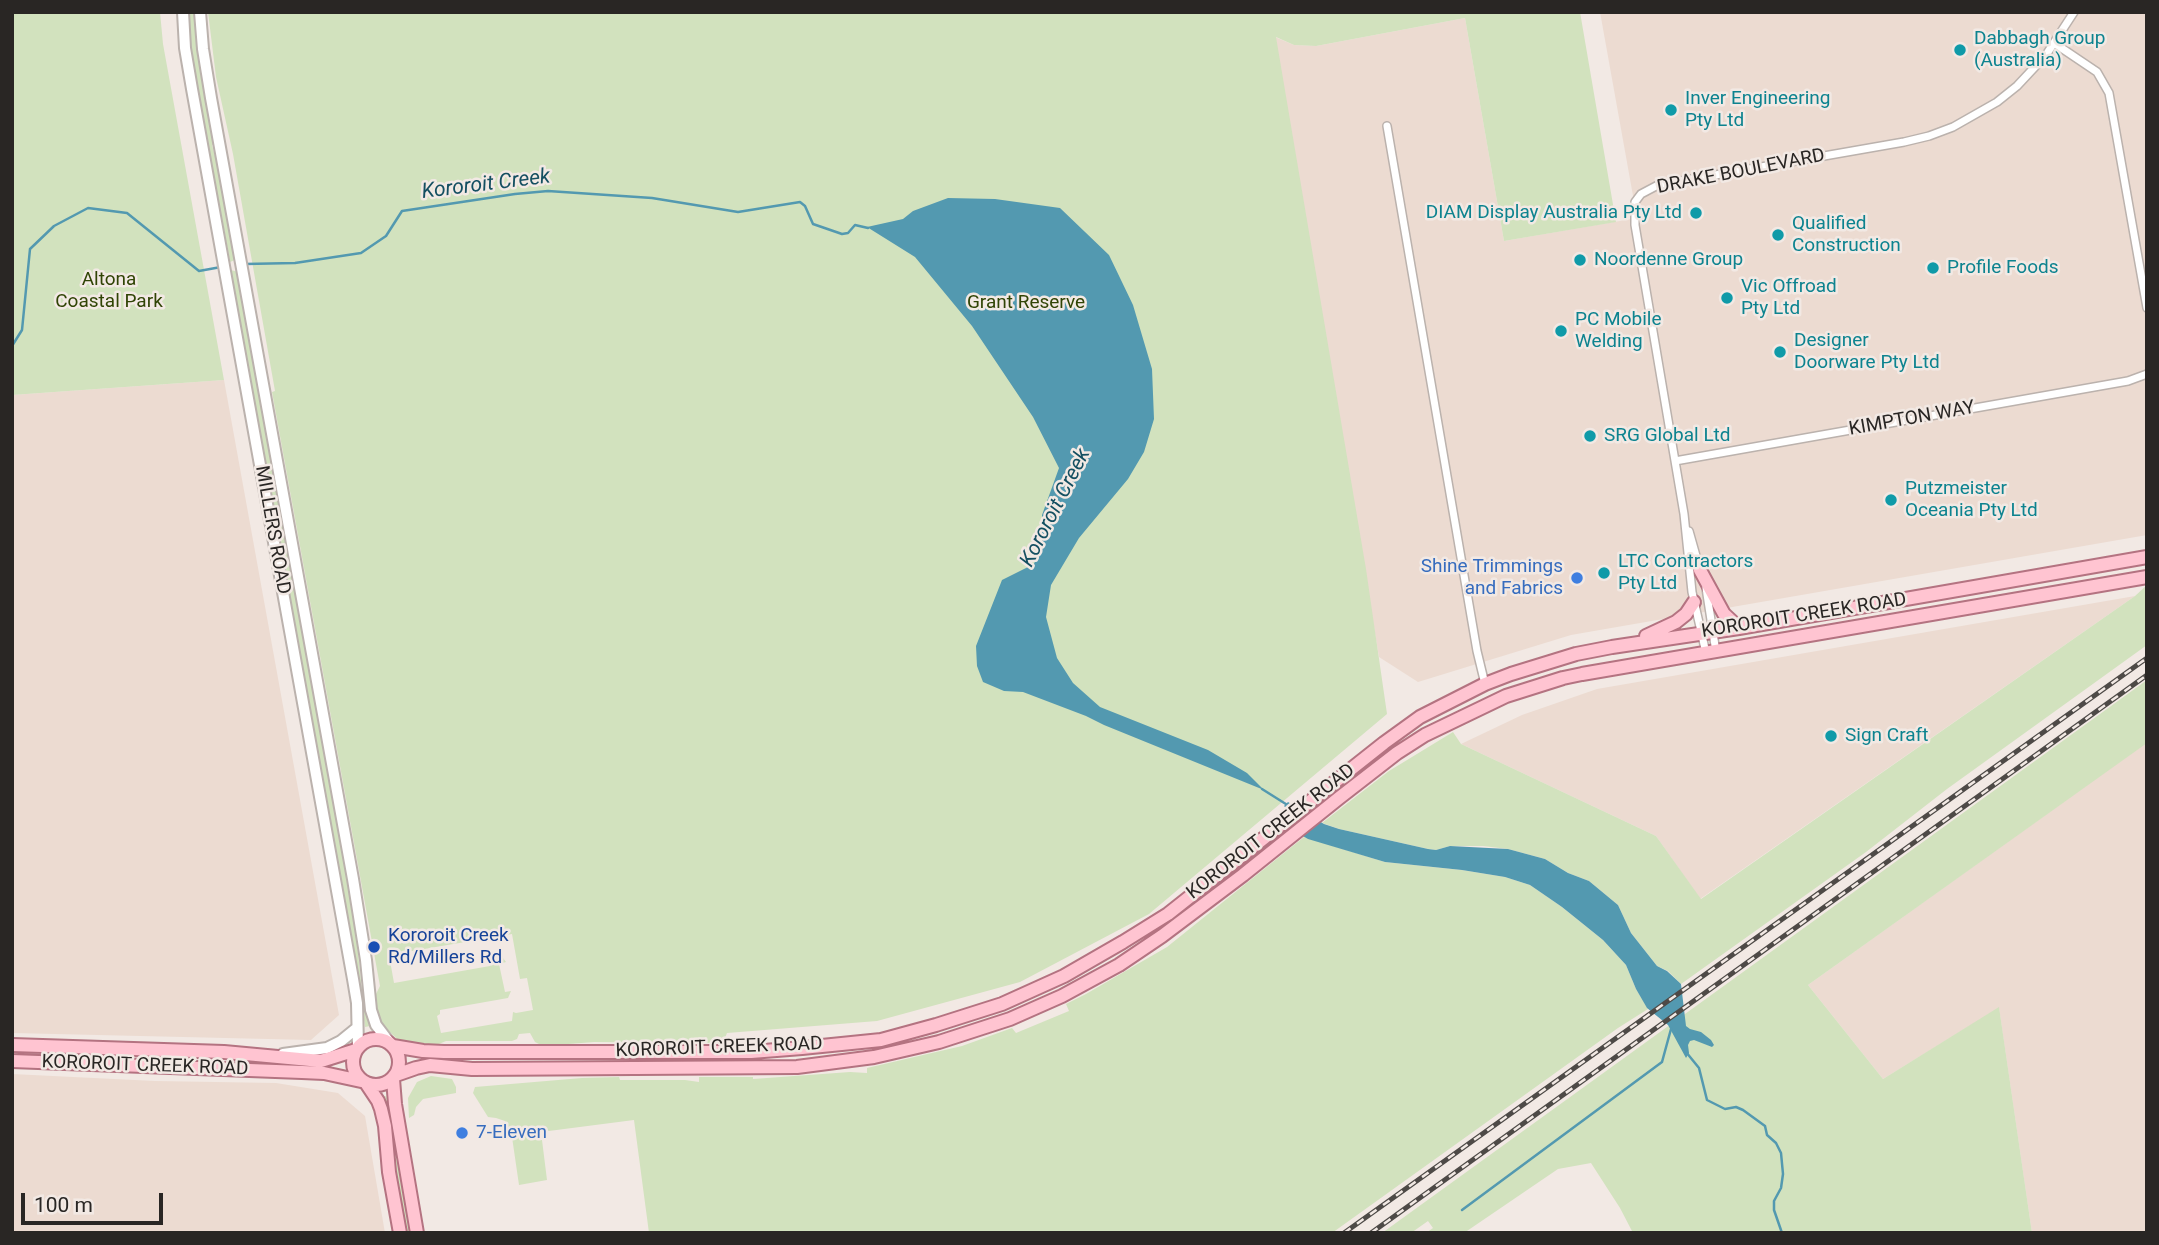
<!DOCTYPE html>
<html>
<head>
<meta charset="utf-8">
<style>
  body { margin:0 }
  #map { position:relative; width:2159px; height:1245px; overflow:hidden; background:#f2e9e4; font-family:Roboto,sans-serif }
  canvas { display:block }
  .frame { position:absolute; inset:0; border:14px solid #292624; pointer-events:none }
  .scale { position:absolute; left:21px; top:1193px; width:142px; height:32px; box-sizing:border-box; border:4px solid #292624; border-top:0; padding-left:9px; font-size:21px; line-height:24px; white-space:nowrap; color:#292624; -webkit-text-stroke:5px #f2e9e4; paint-order:stroke }
</style>
</head>
<body>
<div id="map">
<canvas width="2159" height="1245"></canvas>
<div class="frame"></div>
<div class="scale">100 m</div>
</div>
<script>
const c = document.querySelector('canvas').getContext('2d');
c.lineJoin = 'round';
function paint(path, color) {
  c.fillStyle = color;
  c.fill(path, 'evenodd');
}
function toPath(rows) {
  const path = new Path2D();
  for (const r of rows) {
    if (r.length === 3) {
      path.moveTo(r[0] + r[2], r[1]);
      path.arc(r[0], r[1], r[2], 0, 2 * Math.PI);
      continue;
    }
    path.moveTo(r[0], r[1]);
    for (let i = 2; i < r.length; i += 2) path.lineTo(r[i], r[i + 1]);
  }
  return path;
}
function stroke(path, color, width, dash) {
  c.strokeStyle = color;
  c.lineWidth = width;
  c.lineCap = dash ? 'butt' : 'round';
  c.setLineDash(dash || []);
  c.stroke(path);
}
function label(font, color, halo, rows, align = 'center') {
  c.font = font + ' Roboto,sans-serif';
  c.lineWidth = 5;
  c.setLineDash([]);
  c.textBaseline = 'middle';
  c.strokeStyle = halo;
  c.fillStyle = color;
  for (const [text, x, y, turn = 0] of rows) {
    c.save();
    c.translate(x, y);
    c.rotate((+turn || 0) * Math.PI / 180);
    c.textAlign = isNaN(turn) ? turn : align;
    if (halo) c.strokeText(text, 0, 0);
    c.fillText(text, 0, 0);
    c.restore();
  }
}
const built = toPath([
  [1600,12,2147,12,2147,535,1571,635,1418,682,1379,657,1275,37,1294,45,1316,46,1465,18,1504,241,1637,218],
  [224,380,339,1015,311,1040,12,1033,12,395],
  [2135,596,1700,899,1656,836,1461,744,1522,715,1597,689],
  [2147,742,2147,1233,2032,1233,1999,1008,1883,1079,1808,985],
  [12,1074,155,1081,276,1083,338,1093,365,1116,385,1233,12,1233]
]);
const green = toPath([
  [12,12,160,12,163,44,224,380,12,395],
  [189,12,195,12,199,56,215,144,212,145,220,175,235,260,230,262,190,48],
  [208,12,1580,12,1616,222,1504,241,1465,18,1316,46,1294,45,1276,37,1366,569,1387,714,1149,914,1020,982,877,1021,727,1033,723,1043,594,1042,543,1046,535,1042,530,1033,519,1034,517,1039,512,1041,446,1041,434,1046,425,1046,399,1041,383,1025,376,1011,375,996,380,986,272,392,275,391,233,154,216,77],
  [512,934,520,979,527,978,533,1010,516,1013,513,1012,512,1021,441,1033,437,1016,440,1014,440,1010,508,998,511,991,505,992,499,964,506,962,503,958,499,956,493,958,490,966,394,983,389,955],
  [231,270,238,272,354,916,364,1008,370,1026,365,1027,356,960],
  [2147,585,2147,645,1947,789,1866,852,1681,984,1668,971,1657,966,1631,933,1618,905,1589,881,1568,873,1545,859,1508,849,1483,846,1450,846,1436,850,1428,849,1339,829,1322,823,1389,771,1453,732,1461,744,1656,836,1701,899,2135,596],
  [2147,680,2147,743,1808,985,1883,1079,1999,1007,2032,1233,1633,1233,1620,1208,1591,1163,1558,1169,1464,1233,1426,1233,1433,1228,1428,1221,1411,1233,1382,1233],
  [1304,837,1385,862,1462,870,1505,877,1530,885,1562,907,1603,940,1626,965,1636,989,1648,1009,1618,1028,1332,1233,649,1233,634,1120,541,1132,547,1180,519,1185,512,1137,505,1121,496,1118,488,1117,473,1093,475,1087,582,1078,619,1077,620,1080,685,1080,699,1082,699,1077,753,1077,753,1079,850,1072,867,1073,867,1068,962,1046,1012,1028,1016,1033,1069,1011,1066,1004,1086,994,1167,947],
  [431,1076,452,1079,456,1087,456,1093,423,1099,416,1107,414,1115,409,1118,408,1098,417,1082],
  [386,1096,389,1104,411,1233,405,1233,381,1097]
]);
const water = toPath([
  [948,198,995,199,1060,208,1109,255,1133,305,1152,369,1154,419,1144,452,1128,479,1079,538,1051,585,1046,617,1057,658,1073,683,1100,707,1208,750,1247,773,1264,790,1104,725,1086,716,1023,692,1004,691,983,682,977,666,976,646,1002,580,1034,564,1042,541,1042,515,1059,468,1033,417,972,326,915,257,867,227,903,219,913,211],
  [1288,802,1324,824,1339,829,1428,849,1436,850,1450,846,1508,849,1545,859,1568,873,1589,881,1618,905,1631,933,1657,966,1667,971,1681,984,1686,1026,1690,1029,1701,1032,1711,1040,1714,1045,1712,1047,1694,1040,1690,1041,1688,1045,1689,1053,1686,1058,1668,1025,1647,1008,1636,989,1626,965,1603,940,1562,907,1530,885,1505,877,1462,870,1385,862,1308,839,1301,835,1294,825,1290,812,1284,806]
]);
const stream = toPath([
  [245,264,295,263,361,253,386,236,402,211,515,194,548,191,652,198,738,212,800,202,805,206,813,224,842,234,848,233,855,225,868,228],
  [12,346,22,330,30,249,54,226,88,208,127,213,199,271,221,267],
  [1262,789,1289,806],
  [1686,1052,1699,1068,1707,1100,1725,1109,1736,1107,1743,1110,1765,1126,1767,1135,1776,1143,1781,1153,1783,1174,1781,1188,1774,1201,1774,1210,1782,1233],
  [1462,1210,1662,1062,1671,1029]
]);
const minor = toPath([
  [2054,43,2097,72,2109,93,2147,308],
  [1387,126,1477,651,1485,684],
  [1675,461,2128,381,2147,374],
  [1689,531,1700,570],
  [1706,588,1716,652],
  [1706,653,1692,592,1684,514,1635,225,1635,202,1641,194,1658,185,1904,142,1929,136,1953,127,1997,102,2017,86,2046,55,2074,12]
]);
const secondary = toPath([
  [183,12,185,48,192,89,353,979,357,1003,358,1047],
  [200,12,203,49,211,98,353,879,366,960,371,1010,376,1025,389,1042],
  [283,1054,327,1048,341,1041,357,1028]
]);
const primary = toPath([
  [1700,570,1724,614,1739,628],
  [1646,636,1676,622,1686,614,1694,602],
  [376,1062,23],
  [12,1045,224,1052,321,1061,356,1050],
  [393,1046,423,1051,444,1052,751,1052,802,1048,881,1040,936,1025,1002,1004,1064,976,1123,942,1168,914,1384,743,1420,717,1485,684,1511,674,1576,654,1612,647,1739,628,2147,557],
  [12,1061,302,1072,324,1073,361,1081],
  [396,1075,416,1068,430,1065,472,1069,797,1067,874,1057,939,1042,1010,1019,1062,996,1119,965,1162,936,1243,875,1339,798,1397,753,1425,735,1506,696,1563,678,1582,674,2147,577],
  [393,1079,395,1104,417,1233],
  [366,1083,378,1101,381,1109,385,1126,389,1172,400,1233]
]);
const rail = toPath([
  [1344,1233,2147,658],
  [1371,1233,2147,675]
]);
const markers = [
  [1960,50,7,"#0f9aa8"],
  [1671,110,7,"#0f9aa8"],
  [1696,213,7,"#0f9aa8"],
  [1778,235,7,"#0f9aa8"],
  [1580,260,7,"#0f9aa8"],
  [1933,268,7,"#0f9aa8"],
  [1727,298,7,"#0f9aa8"],
  [1561,331,7,"#0f9aa8"],
  [1780,352,7,"#0f9aa8"],
  [1590,436,7,"#0f9aa8"],
  [1891,500,7,"#0f9aa8"],
  [1604,573,7,"#0f9aa8"],
  [1577,578,7,"#3f7fe0"],
  [1831,736,7,"#0f9aa8"],
  [374,947,7,"#1a4fb4"],
  [462,1133,7,"#3f7fe0"]
];
const cultureNames = [
  ["Dabbagh Group",1974,39],
  ["(Australia)",1974,61],
  ["Inver Engineering",1685,99],
  ["Pty Ltd",1685,121],
  ["DIAM Display Australia Pty Ltd",1682,213,"right"],
  ["Qualified",1792,224],
  ["Construction",1792,246],
  ["Noordenne Group",1594,260],
  ["Profile Foods",1947,268],
  ["Vic Offroad",1741,287],
  ["Pty Ltd",1741,309],
  ["PC Mobile",1575,320],
  ["Welding",1575,342],
  ["Designer",1794,341],
  ["Doorware Pty Ltd",1794,363],
  ["SRG Global Ltd",1604,436],
  ["Putzmeister",1905,489],
  ["Oceania Pty Ltd",1905,511],
  ["LTC Contractors",1618,562],
  ["Pty Ltd",1618,584],
  ["Sign Craft",1845,736]
];
const streetNames = [
  ["DRAKE BOULEVARD",1741,172,-11],
  ["KIMPTON WAY",1912,419,-10],
  ["MILLERS ROAD",272,530,80],
  ["KOROROIT CREEK ROAD",1804,616,-9],
  ["KOROROIT CREEK ROAD",1271,832,-38],
  ["KOROROIT CREEK ROAD",719,1048,-2],
  ["KOROROIT CREEK ROAD",145,1066,2]
];
const parkNames = [
  ["Altona",109,280],
  ["Coastal Park",109,302],
  ["Grant Reserve",1026,303]
];
const shopNames = [
  ["Shine Trimmings",1563,567],
  ["and Fabrics",1563,589],
  ["7-Eleven",476,1133,"left"]
];
const transitNames = [
  ["Kororoit Creek",388,936],
  ["Rd/Millers Rd",388,958]
];
const waterNames = [
  ["Kororoit Creek",486,185,-7],
  ["Kororoit Creek",1056,508,-63]
];
paint(built, '#ecdbd1');
paint(green, '#d2e2be');
paint(water, '#5399b0');
stroke(stream, '#5399b0', 2.5);
stroke(minor, '#bbb2ad', 10);
stroke(secondary, '#bbb2ad', 14);
stroke(primary, '#b47381', 16);
stroke(minor, '#fff', 7);
stroke(secondary, '#fff', 10);
stroke(primary, '#ffc4d1', 12);
stroke(rail, '#4e4a47', 5);
stroke(rail, '#f2e9e4', 2.5, [8]);
for (const [x, y, r, color] of markers) {
  const dot = new Path2D();
  dot.arc(x, y, r, 0, 2 * Math.PI);
  c.fillStyle = color;
  c.fill(dot);
  stroke(dot, '#f2e9e4', 2.5);
}
label('19px', '#0d838f', '#f2e9e4', cultureNames, 'left');
label('19px', '#292624', '#f2e9e4', streetNames);
label('19px', '#304405', '#f2e9e4', parkNames);
label('19px', '#366cbe', '#f2e9e4', shopNames, 'right');
label('19px', '#164399', '#f2e9e4', transitNames, 'left');
label('italic 21px', '#144f61', '#f2e9e4', waterNames);
</script>
</body>
</html>
